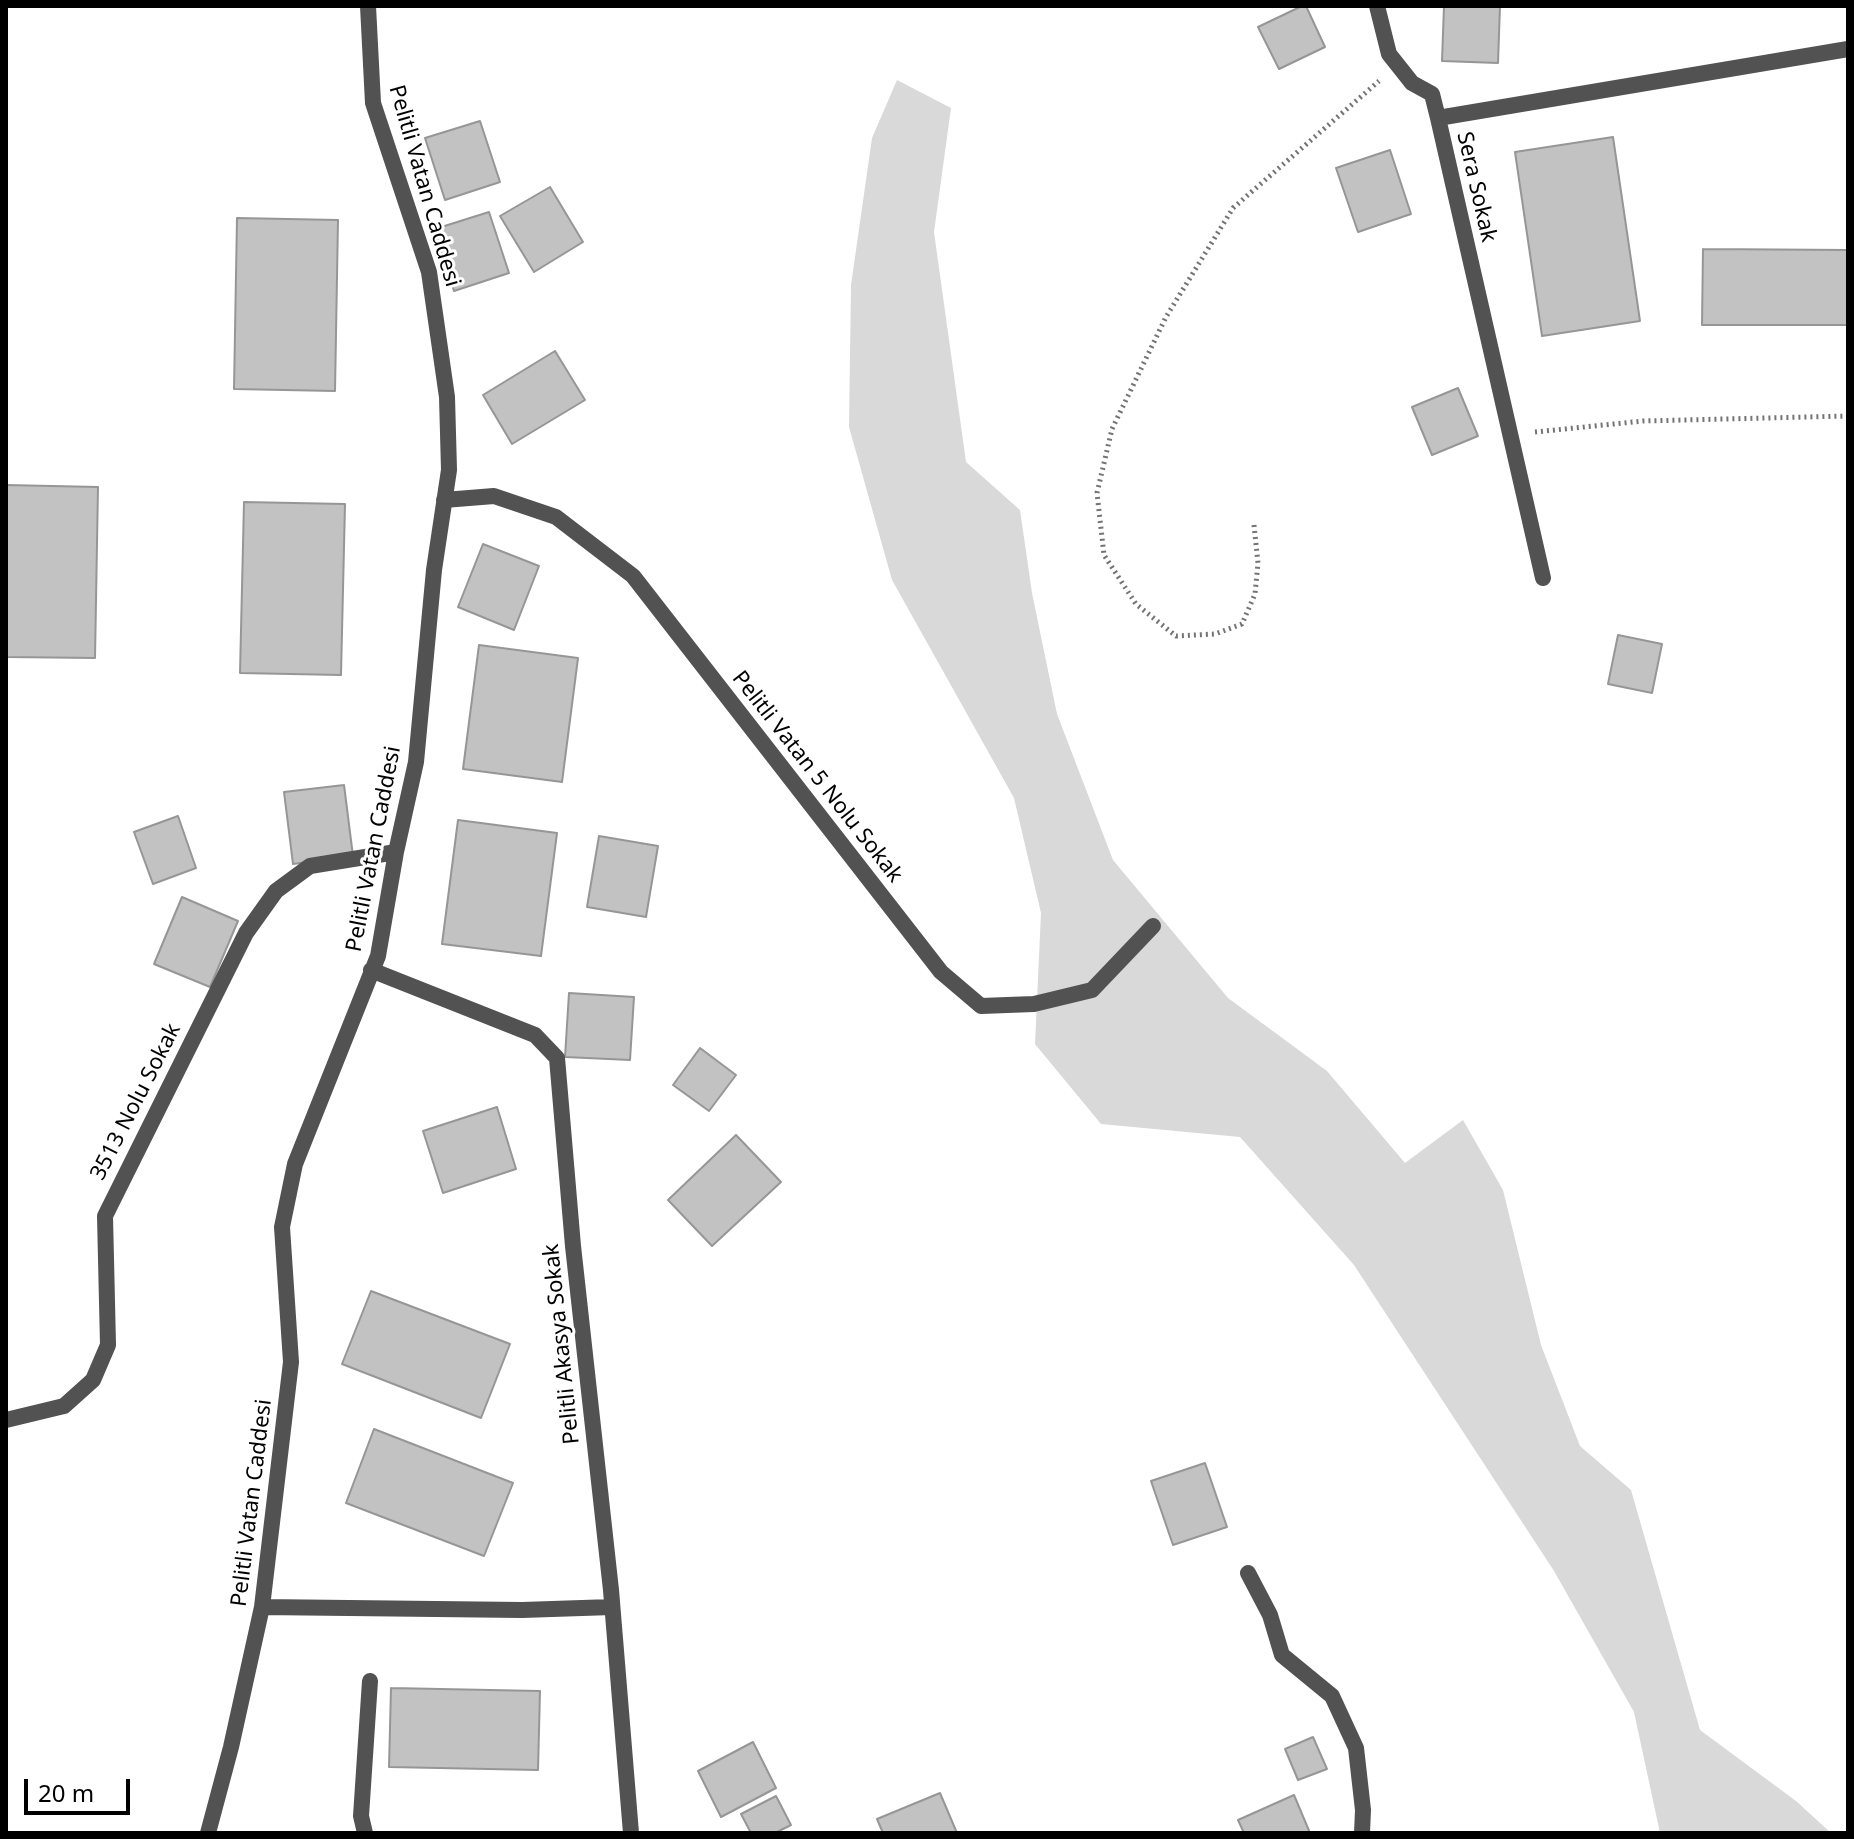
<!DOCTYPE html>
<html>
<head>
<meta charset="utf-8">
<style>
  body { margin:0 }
  #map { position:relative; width:1854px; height:1839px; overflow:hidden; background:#fff; font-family:"Noto Sans",sans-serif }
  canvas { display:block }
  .frame { position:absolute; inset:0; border:8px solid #000; pointer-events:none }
  .scale { position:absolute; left:24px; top:1779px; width:106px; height:36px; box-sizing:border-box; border:4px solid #000; border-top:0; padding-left:10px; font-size:24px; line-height:28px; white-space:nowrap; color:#000; -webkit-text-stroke:6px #fff; paint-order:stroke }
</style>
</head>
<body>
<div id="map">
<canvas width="1854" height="1839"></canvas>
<div class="frame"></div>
<div class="scale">20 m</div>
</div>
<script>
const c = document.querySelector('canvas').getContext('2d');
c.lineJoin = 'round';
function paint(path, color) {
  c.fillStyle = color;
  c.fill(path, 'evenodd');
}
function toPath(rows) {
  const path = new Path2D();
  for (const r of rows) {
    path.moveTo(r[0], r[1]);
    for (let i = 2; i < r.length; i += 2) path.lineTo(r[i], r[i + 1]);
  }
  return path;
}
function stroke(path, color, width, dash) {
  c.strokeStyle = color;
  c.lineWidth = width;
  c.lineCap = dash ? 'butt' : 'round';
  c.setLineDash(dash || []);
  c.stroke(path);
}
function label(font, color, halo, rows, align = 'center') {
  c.font = font + ' "Noto Sans",sans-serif';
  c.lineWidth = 6;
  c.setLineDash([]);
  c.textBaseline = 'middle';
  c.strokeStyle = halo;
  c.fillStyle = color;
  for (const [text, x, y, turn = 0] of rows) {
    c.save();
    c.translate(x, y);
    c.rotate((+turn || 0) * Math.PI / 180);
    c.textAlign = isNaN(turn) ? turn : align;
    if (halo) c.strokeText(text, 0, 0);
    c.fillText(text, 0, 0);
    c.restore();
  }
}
const green = toPath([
  [897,80,951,108,934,232,966,462,1020,510,1032,593,1057,714,1113,860,1228,998,1327,1071,1405,1163,1463,1120,1503,1190,1541,1345,1580,1446,1631,1490,1700,1730,1796,1801,1831,1833,1660,1833,1634,1712,1554,1571,1354,1265,1240,1137,1101,1124,1035,1044,1041,913,1014,798,892,580,849,427,851,285,872,138]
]);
const building = toPath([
  [1302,6,1306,6,1325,47,1279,69,1258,27,1302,6],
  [1444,6,1500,6,1498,63,1442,61,1444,6],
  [480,121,500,182,445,200,425,138,480,121],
  [1613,137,1640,321,1542,336,1515,152,1613,137],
  [1390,150,1411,214,1358,232,1336,168,1390,150],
  [550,187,583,242,534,272,500,216,550,187],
  [489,212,509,273,454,291,435,229,489,212],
  [237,218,338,220,335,391,234,389,237,218],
  [1703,249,1848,250,1848,325,1702,325,1703,249],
  [555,351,585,400,512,444,483,395,555,351],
  [1458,388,1478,436,1432,455,1412,407,1458,388],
  [6,485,98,487,95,658,6,657,6,485],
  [244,502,345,504,341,675,240,673,244,502],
  [483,544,539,566,514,630,458,607,483,544],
  [1618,635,1662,644,1652,693,1608,684,1618,635],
  [479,645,578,658,562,782,463,769,479,645],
  [344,785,353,856,293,864,284,792,344,785],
  [178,816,196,868,153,884,134,832,178,816],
  [458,820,557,833,541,956,442,944,458,820],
  [599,836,658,846,646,917,587,907,599,836],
  [182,897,238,921,210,987,154,964,182,897],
  [569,993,634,997,630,1060,565,1057,569,993],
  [700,1048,736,1075,709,1111,673,1085,700,1048],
  [497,1107,516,1169,443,1193,423,1131,497,1107],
  [736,1135,781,1182,712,1246,668,1200,736,1135],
  [371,1291,510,1344,481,1418,342,1364,371,1291],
  [374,1429,513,1483,484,1556,346,1503,374,1429],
  [1205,1463,1227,1527,1173,1545,1151,1481,1205,1463],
  [391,1688,540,1691,538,1770,389,1767,391,1688],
  [1313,1737,1327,1769,1298,1780,1285,1749,1313,1737],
  [753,1742,776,1788,721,1817,698,1771,753,1742],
  [940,1793,957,1833,883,1833,877,1819,940,1793],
  [1294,1795,1310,1833,1244,1833,1238,1820,1294,1795],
  [776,1796,791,1825,775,1833,751,1833,741,1814,776,1796]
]);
const path = toPath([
  [1535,432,1643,421,1848,416],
  [1254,525,1258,563,1255,594,1242,624,1215,634,1176,636,1136,604,1104,555,1097,493,1112,429,1166,317,1233,208,1379,81]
]);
const service = toPath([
  [365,1833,361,1816,370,1681]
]);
const minor = toPath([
  [1377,6,1389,54,1412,83,1432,94,1438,118],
  [444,500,494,496,556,517,633,576,941,972,981,1006,1034,1004,1092,990,1153,926],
  [1543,578,1438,118,1848,49],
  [371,970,535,1035,557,1058,573,1246,611,1590,631,1833],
  [6,1420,64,1406,93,1380,108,1345,105,1216,246,933,276,891,310,866,396,852],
  [1248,1573,1270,1615,1282,1655,1332,1696,1356,1748,1363,1810,1362,1833],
  [262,1607,522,1610,612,1607],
  [208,1833,231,1747,262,1607,291,1362,282,1227,295,1164,378,956,396,852,416,762,434,570,449,470,447,397,429,272,373,103,368,6]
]);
const streetNames = [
  ["Pelitli Vatan Caddesi",424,186,74],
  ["Sera Sokak",1476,187,77],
  ["Pelitli Vatan 5 Nolu Sokak",817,777,52],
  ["Pelitli Vatan Caddesi",374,849,-79],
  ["3513 Nolu Sokak",136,1102,-63],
  ["Pelitli Akasya Sokak",562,1344,-96],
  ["Pelitli Vatan Caddesi",252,1503,-83]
];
paint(green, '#d9d9d9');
paint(building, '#c2c2c2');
stroke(building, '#969696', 2);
stroke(path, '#747474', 5, [2, 4]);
stroke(service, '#525252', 16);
stroke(minor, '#525252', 16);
label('22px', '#000', '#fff', streetNames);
</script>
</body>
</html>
